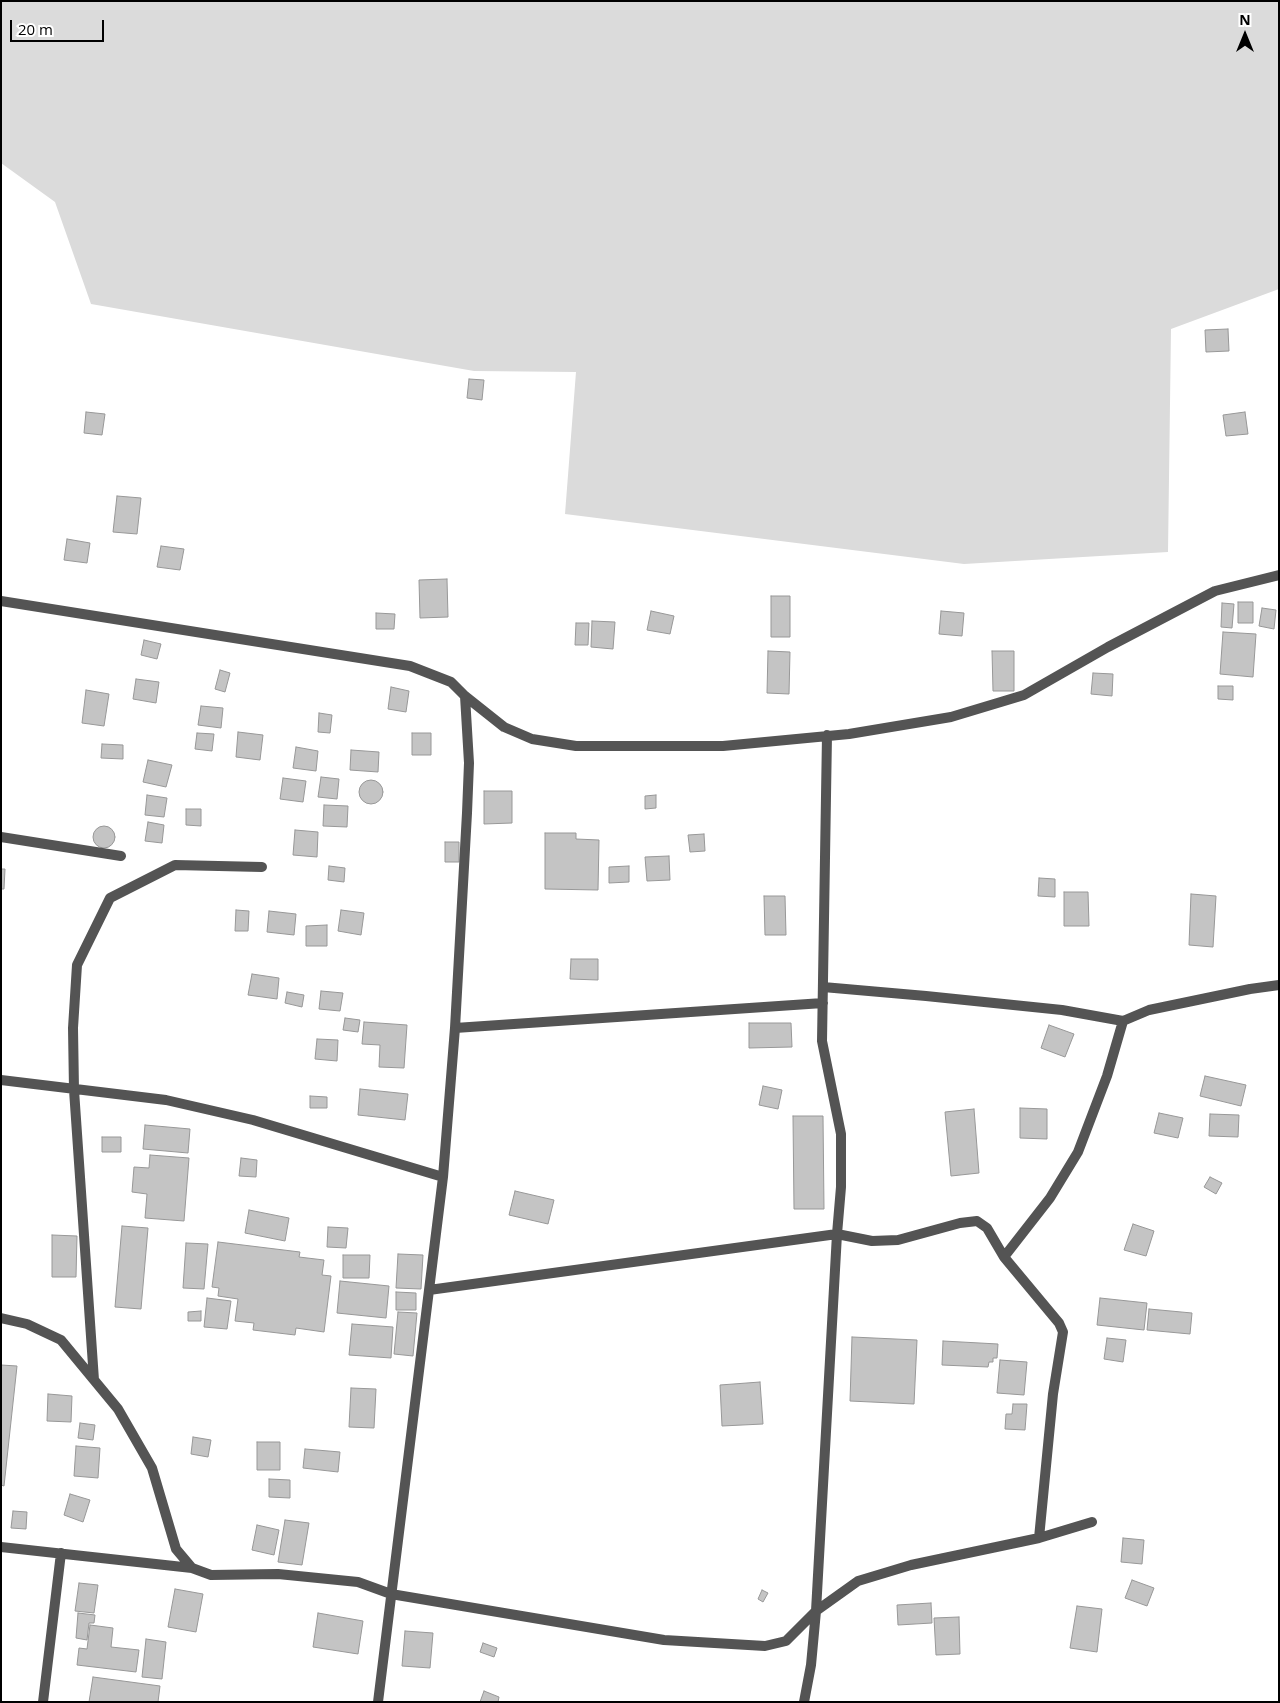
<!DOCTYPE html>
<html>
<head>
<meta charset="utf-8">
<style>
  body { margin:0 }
  #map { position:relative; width:1280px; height:1703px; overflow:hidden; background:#fff; font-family:"Open Sans",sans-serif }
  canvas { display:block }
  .frame { position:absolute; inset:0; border:2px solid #000; pointer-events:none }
  .north { position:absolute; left:1220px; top:10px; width:50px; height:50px; -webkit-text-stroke:4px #fff; paint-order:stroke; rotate:0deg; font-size:14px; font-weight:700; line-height:20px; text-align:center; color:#000 }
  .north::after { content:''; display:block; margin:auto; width:18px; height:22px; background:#000; clip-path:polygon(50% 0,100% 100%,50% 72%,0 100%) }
  .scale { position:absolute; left:10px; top:20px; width:94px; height:22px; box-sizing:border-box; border:2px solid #000; border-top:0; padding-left:6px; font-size:15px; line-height:18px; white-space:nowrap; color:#000; -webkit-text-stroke:4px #fff; paint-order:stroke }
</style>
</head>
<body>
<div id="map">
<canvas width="1280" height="1703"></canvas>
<div class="frame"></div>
<div class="north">N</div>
<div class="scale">20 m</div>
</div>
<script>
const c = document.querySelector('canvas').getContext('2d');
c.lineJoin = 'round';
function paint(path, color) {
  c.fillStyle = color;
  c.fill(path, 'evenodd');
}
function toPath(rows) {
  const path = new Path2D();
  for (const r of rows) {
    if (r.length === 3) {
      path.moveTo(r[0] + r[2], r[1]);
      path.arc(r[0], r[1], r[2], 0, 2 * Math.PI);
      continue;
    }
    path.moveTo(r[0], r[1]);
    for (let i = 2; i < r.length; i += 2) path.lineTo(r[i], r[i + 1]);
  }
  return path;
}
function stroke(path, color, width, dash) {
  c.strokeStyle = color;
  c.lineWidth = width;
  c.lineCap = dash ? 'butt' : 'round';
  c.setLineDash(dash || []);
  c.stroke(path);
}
const green = toPath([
  [1,1,1279,1,1279,289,1171,329,1168,552,964,564,565,514,576,372,474,371,91,304,55,202,1,163]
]);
const building = toPath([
  [1228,329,1229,351,1206,352,1205,330,1228,329],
  [469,379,484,380,482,400,467,398,469,379],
  [86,412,105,414,102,435,84,433,86,412],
  [1245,412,1248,434,1226,436,1223,415,1245,412],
  [117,496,141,498,137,534,113,532,117,496],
  [67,539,90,543,87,563,64,560,67,539],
  [161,546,184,549,180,570,157,567,161,546],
  [447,579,448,617,420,618,419,580,447,579],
  [771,596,790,596,790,637,771,637,771,596],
  [1238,602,1253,602,1253,623,1238,623,1238,602],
  [1222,603,1234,604,1232,628,1221,627,1222,603],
  [1262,608,1276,610,1274,629,1259,626,1262,608],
  [651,611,674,616,670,634,647,630,651,611],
  [941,611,964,613,962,636,939,634,941,611],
  [376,613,395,614,394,629,376,629,376,613],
  [592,621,615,622,613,649,591,647,592,621],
  [576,623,589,623,588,645,575,645,576,623],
  [1223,632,1256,634,1253,677,1220,674,1223,632],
  [144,640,161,644,157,659,141,655,144,640],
  [768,651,790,652,789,694,767,693,768,651],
  [992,651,1014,651,1014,691,993,691,992,651],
  [220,670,230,673,225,692,215,689,220,670],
  [1093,673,1113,674,1112,696,1091,694,1093,673],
  [136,679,159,682,156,703,133,699,136,679],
  [1218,686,1233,686,1233,700,1218,699,1218,686],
  [391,687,409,691,406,712,388,709,391,687],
  [86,690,109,694,104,726,82,723,86,690],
  [201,706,223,708,221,728,198,725,201,706],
  [319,713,332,715,330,733,318,732,319,713],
  [238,732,263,735,260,760,236,757,238,732],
  [197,733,214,734,212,751,195,749,197,733],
  [412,733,431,733,431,755,412,755,412,733],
  [102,744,123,745,123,759,101,758,102,744],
  [296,747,318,751,316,771,293,768,296,747],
  [351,750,379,752,378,772,350,770,351,750],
  [148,760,172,765,166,787,143,782,148,760],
  [321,777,339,779,337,799,318,797,321,777],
  [283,778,306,781,303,802,280,799,283,778],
  [371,792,12],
  [484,791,512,791,512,823,484,824,484,791],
  [147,795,167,798,164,817,145,815,147,795],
  [656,795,656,808,645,809,645,796,656,795],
  [324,805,348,806,347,827,323,826,324,805],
  [186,809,201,809,201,826,186,825,186,809],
  [148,822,164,825,162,843,145,841,148,822],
  [104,837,11],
  [295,830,318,832,317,857,293,855,295,830],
  [545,833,576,833,576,839,599,840,598,890,545,889,545,833],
  [704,834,705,851,690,852,688,835,704,834],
  [445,842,459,842,459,862,445,862,445,842],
  [669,856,670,880,647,881,645,857,669,856],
  [329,866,345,868,344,882,328,880,329,866],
  [629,866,629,882,609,883,609,867,629,866],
  [1,869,5,869,4,889,1,889,1,869],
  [1039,878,1055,879,1055,897,1038,896,1039,878],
  [1064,892,1088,892,1089,926,1064,926,1064,892],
  [1191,894,1216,896,1213,947,1189,945,1191,894],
  [764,896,785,896,786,935,765,935,764,896],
  [236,910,249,911,248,931,235,931,236,910],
  [341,910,364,913,361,935,338,931,341,910],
  [269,911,296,914,294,935,267,932,269,911],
  [327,925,327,946,306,946,306,926,327,925],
  [571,959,598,959,598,980,570,979,571,959],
  [252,974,279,978,277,999,248,995,252,974],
  [321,991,343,993,340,1011,319,1009,321,991],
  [287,992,304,995,302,1007,285,1003,287,992],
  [345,1018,360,1020,358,1032,343,1030,345,1018],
  [364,1022,407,1025,404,1068,379,1067,380,1045,362,1044,364,1022],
  [749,1023,791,1023,792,1047,749,1048,749,1023],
  [1049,1025,1074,1034,1065,1057,1041,1048,1049,1025],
  [317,1039,338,1040,337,1061,315,1059,317,1039],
  [1205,1076,1246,1085,1241,1106,1200,1096,1205,1076],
  [763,1086,782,1090,778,1109,759,1105,763,1086],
  [360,1089,408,1094,405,1120,358,1115,360,1089],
  [310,1096,327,1097,327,1108,310,1108,310,1096],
  [1020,1108,1047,1109,1047,1139,1020,1138,1020,1108],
  [974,1109,979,1173,951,1176,945,1112,974,1109],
  [1159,1113,1183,1118,1178,1138,1154,1133,1159,1113],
  [1210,1114,1239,1115,1238,1137,1209,1136,1210,1114],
  [793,1116,823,1116,824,1209,794,1209,793,1116],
  [145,1125,190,1129,188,1153,143,1149,145,1125],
  [102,1137,121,1137,121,1152,102,1152,102,1137],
  [150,1155,189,1158,184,1221,145,1218,147,1194,132,1192,134,1167,149,1168,150,1155],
  [241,1158,257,1160,256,1177,239,1176,241,1158],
  [1210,1177,1222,1183,1216,1194,1204,1187,1210,1177],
  [515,1191,554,1200,548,1224,509,1215,515,1191],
  [249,1210,289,1218,285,1241,245,1233,249,1210],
  [1133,1224,1154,1231,1146,1256,1124,1250,1133,1224],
  [122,1226,148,1228,141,1309,115,1307,122,1226],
  [328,1227,348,1228,346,1248,327,1247,328,1227],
  [52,1235,77,1236,76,1277,52,1277,52,1235],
  [218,1242,300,1252,299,1257,324,1260,322,1275,331,1276,324,1332,296,1328,295,1335,253,1330,254,1323,235,1321,238,1299,218,1296,219,1288,212,1287,218,1242],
  [186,1243,208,1244,204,1289,183,1288,186,1243],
  [398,1254,423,1255,421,1289,396,1288,398,1254],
  [343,1255,370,1255,369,1278,343,1278,343,1255],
  [340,1281,389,1286,386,1318,337,1313,340,1281],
  [396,1292,416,1293,416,1310,396,1310,396,1292],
  [207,1298,231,1301,227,1329,204,1327,207,1298],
  [1100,1298,1147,1303,1144,1330,1097,1325,1100,1298],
  [1149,1309,1192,1313,1190,1334,1147,1330,1149,1309],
  [201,1311,201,1321,188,1321,188,1312,201,1311],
  [398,1312,417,1313,413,1356,394,1354,398,1312],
  [352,1324,393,1327,391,1358,349,1355,352,1324],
  [852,1337,917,1340,914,1404,850,1401,852,1337],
  [1107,1338,1126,1340,1123,1362,1104,1359,1107,1338],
  [943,1341,998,1344,997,1358,993,1358,993,1362,989,1362,988,1367,942,1365,943,1341],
  [1000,1360,1027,1362,1024,1395,997,1393,1000,1360],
  [1,1365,17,1366,4,1486,1,1485,1,1365],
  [760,1382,763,1424,722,1426,720,1385,760,1382],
  [351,1388,376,1389,374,1428,349,1427,351,1388],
  [48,1394,72,1396,71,1422,47,1421,48,1394],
  [1013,1404,1027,1404,1025,1430,1005,1429,1006,1414,1012,1414,1013,1404],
  [80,1423,95,1425,93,1440,78,1438,80,1423],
  [193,1437,211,1440,208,1457,191,1454,193,1437],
  [257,1442,280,1442,280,1470,257,1470,257,1442],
  [76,1446,100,1448,98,1478,74,1476,76,1446],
  [305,1449,340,1452,338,1472,303,1468,305,1449],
  [269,1479,290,1480,290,1498,269,1497,269,1479],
  [70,1494,90,1500,83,1522,64,1515,70,1494],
  [13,1511,27,1512,26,1529,11,1528,13,1511],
  [285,1520,309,1523,302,1565,278,1562,285,1520],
  [257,1525,279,1530,274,1555,252,1550,257,1525],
  [1123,1538,1144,1540,1142,1564,1121,1562,1123,1538],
  [1132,1580,1154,1588,1147,1606,1125,1598,1132,1580],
  [79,1583,98,1585,94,1613,75,1611,79,1583],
  [175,1589,203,1594,196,1632,168,1627,175,1589],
  [762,1590,768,1593,763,1602,758,1599,762,1590],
  [931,1603,932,1623,898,1625,897,1605,931,1603],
  [1077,1606,1102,1609,1097,1652,1070,1648,1077,1606],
  [78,1613,95,1615,94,1623,89,1623,87,1640,76,1638,78,1613],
  [318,1613,363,1621,358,1654,313,1647,318,1613],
  [959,1617,960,1654,936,1655,934,1618,959,1617],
  [90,1625,113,1628,111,1647,139,1650,136,1672,77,1665,79,1648,87,1649,90,1625],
  [405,1631,433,1633,430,1668,402,1666,405,1631],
  [146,1639,166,1642,162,1679,142,1677,146,1639],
  [483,1643,497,1648,494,1657,480,1652,483,1643],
  [93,1677,160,1686,158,1702,89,1702,93,1677],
  [484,1691,499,1697,498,1702,480,1702,484,1691]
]);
const minor = toPath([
  [1,601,410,666,451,682,465,696,504,727,532,739,576,746,723,746,849,734,951,717,1024,695,1108,647,1215,591,1279,575],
  [1,837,121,856],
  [823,987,926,996,1062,1010,1123,1021,1149,1010,1250,989,1279,985],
  [455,1028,823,1003],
  [1,1080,166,1100,253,1120,443,1177],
  [1004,1257,1050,1198,1078,1152,1107,1076,1123,1021],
  [429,1290,837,1234,872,1241,898,1240,960,1223,977,1221,987,1228,1004,1257,1059,1323,1063,1332,1053,1394,1039,1538],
  [1,1318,27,1324,61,1340,118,1409,152,1468,176,1549,192,1568,211,1575,278,1574,358,1582,391,1594,664,1640,765,1646,786,1641,816,1611,858,1581,911,1565,1039,1538,1092,1522],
  [94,1380,74,1090,73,1028,77,965,110,898,175,865,262,867],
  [1,1547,192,1568],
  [43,1702,61,1553],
  [378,1702,443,1177,455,1028,467,813,469,763,465,696],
  [804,1702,811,1665,816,1611,837,1234,841,1187,841,1134,822,1041,827,735]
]);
paint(green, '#dbdbdb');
paint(building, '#c4c4c4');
stroke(building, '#989898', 1);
stroke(minor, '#545454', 10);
</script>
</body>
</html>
